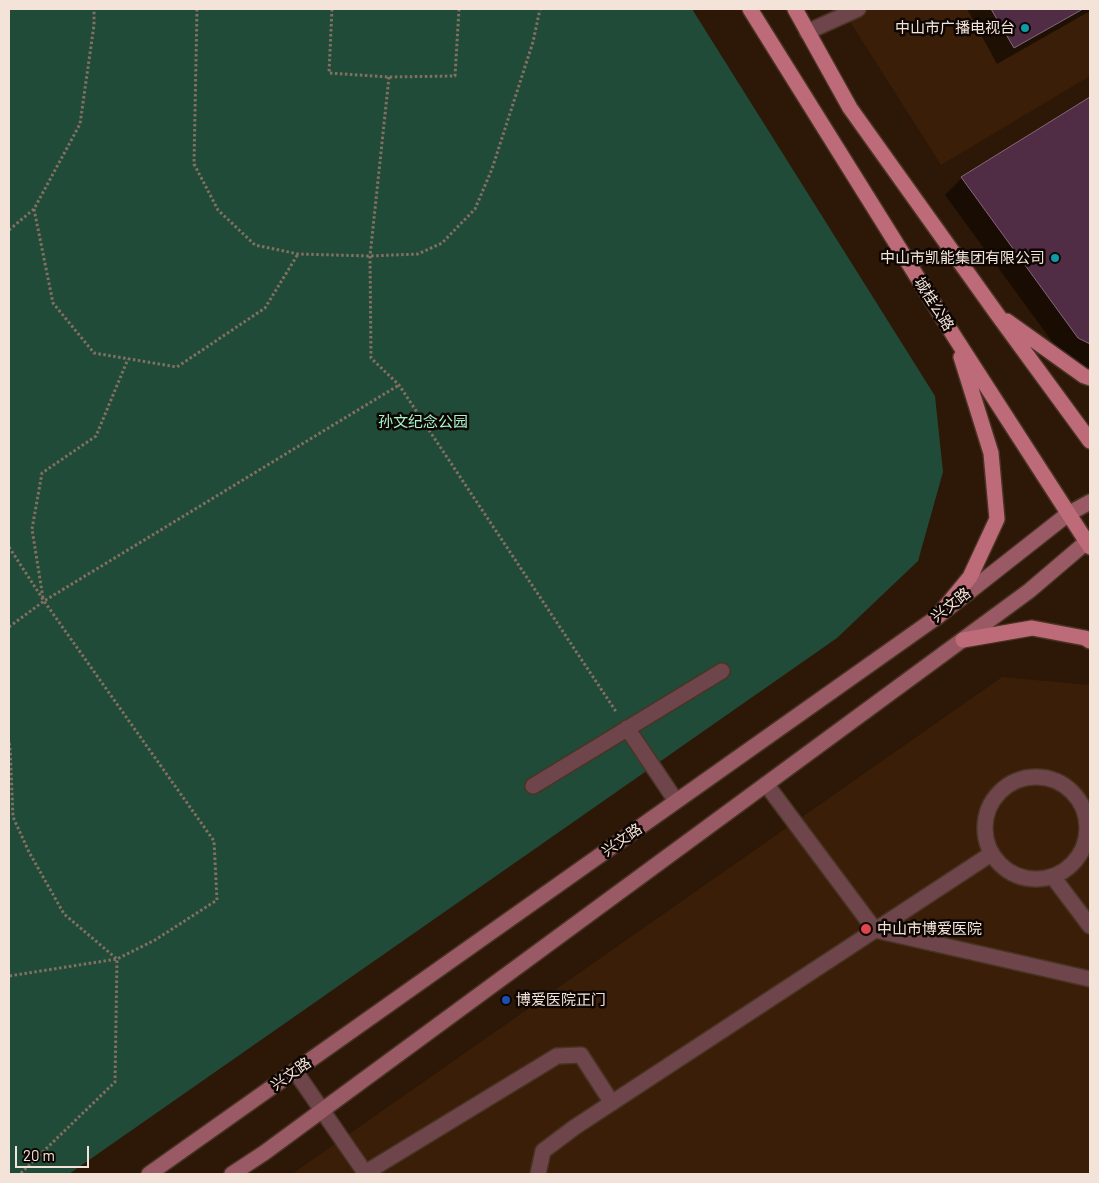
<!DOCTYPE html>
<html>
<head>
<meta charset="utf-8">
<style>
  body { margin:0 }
  #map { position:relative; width:1099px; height:1183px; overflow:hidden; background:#2d1706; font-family:Barlow,sans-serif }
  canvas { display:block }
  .frame { position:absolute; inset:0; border:10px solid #f3e3d9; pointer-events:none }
  .scale { position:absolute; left:15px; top:1146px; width:74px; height:22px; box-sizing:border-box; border:2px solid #f3e3d9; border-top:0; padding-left:6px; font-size:15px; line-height:18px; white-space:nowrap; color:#f3e3d9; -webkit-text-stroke:4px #0e0602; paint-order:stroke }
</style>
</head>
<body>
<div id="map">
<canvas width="1099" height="1183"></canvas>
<div class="frame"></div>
<div class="scale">20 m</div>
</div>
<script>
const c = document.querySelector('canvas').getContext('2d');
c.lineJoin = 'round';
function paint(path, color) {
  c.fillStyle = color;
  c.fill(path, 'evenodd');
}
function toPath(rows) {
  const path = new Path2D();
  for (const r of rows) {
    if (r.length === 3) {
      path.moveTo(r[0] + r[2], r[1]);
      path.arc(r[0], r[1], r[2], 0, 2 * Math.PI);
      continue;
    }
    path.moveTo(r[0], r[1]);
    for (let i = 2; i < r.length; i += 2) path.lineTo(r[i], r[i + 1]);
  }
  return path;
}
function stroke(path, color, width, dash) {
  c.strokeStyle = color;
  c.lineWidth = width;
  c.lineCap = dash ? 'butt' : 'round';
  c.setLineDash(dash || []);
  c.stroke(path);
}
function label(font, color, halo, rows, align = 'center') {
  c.font = font + ' Barlow,"Noto Sans SC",sans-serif';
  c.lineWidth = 5;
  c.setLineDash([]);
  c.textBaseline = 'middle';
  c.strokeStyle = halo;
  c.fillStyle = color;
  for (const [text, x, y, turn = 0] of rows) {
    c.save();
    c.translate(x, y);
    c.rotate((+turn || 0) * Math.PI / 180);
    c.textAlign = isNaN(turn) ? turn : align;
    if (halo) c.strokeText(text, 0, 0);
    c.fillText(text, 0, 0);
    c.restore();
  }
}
const built = toPath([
  [842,9,1090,9,1090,76,941,165],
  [1002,677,1090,685,1090,1174,292,1174]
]);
const green = toPath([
  [9,9,692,9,935,396,943,472,918,561,837,638,69,1174,9,1174]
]);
const shadow = toPath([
  [967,9,1090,9,1090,11,997,64],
  [1090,99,1090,369,1062,355,945,195,962,178]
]);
const building = toPath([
  [991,9,1083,9,1014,48,991,9],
  [1090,97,1090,344,1078,338,961,177,1090,97]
]);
const path = toPath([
  [197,9,194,164,218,210,255,245,298,254,370,256,418,254,442,243,475,209,492,169,533,42,540,9],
  [332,9,329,73,389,77,455,76,459,9],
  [389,77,370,256,371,358,399,385,617,713],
  [34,209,53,303,94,353,177,367,265,308,298,254],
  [9,230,34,209,80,124,94,25,94,9],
  [9,547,44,601,214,841,217,900,155,940,117,959,9,976],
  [43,598,32,529,42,473,96,436,128,359],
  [9,627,44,601,399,385],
  [9,743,10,746,13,817,29,852,64,914,117,959,115,1082,20,1174]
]);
const street = toPath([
  [807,32,858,9],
  [627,728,676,801],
  [1036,828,51],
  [766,784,875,930,1090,979],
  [533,786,722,671],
  [1053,877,1090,926],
  [295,1071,366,1174],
  [365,1173,557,1056,581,1055,612,1103],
  [538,1174,543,1151,575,1127,991,854]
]);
const secondary = toPath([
  [149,1174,937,617,1068,514,1090,502],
  [232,1174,264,1153,1029,591,1090,539]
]);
const primary = toPath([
  [750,9,954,336,1090,547],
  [795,9,850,108,997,314,1090,441],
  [1007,321,1084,376,1090,378],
  [937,617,970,577,997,519,991,453,961,357],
  [963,640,1032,628,1085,638,1090,641]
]);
const markers = [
  [1025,28,5,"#0f9aa8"],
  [1055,258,5,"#0f9aa8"],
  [866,929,6,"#e0444e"],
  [506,1000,5,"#1a4fb4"]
];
const poiNames = [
  ["中山市广播电视台",1015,28],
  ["中山市凯能集团有限公司",1045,258],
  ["中山市博爱医院",877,929,"left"],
  ["博爱医院正门",516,1000,"left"]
];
const streetNames = [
  ["城桂公路",934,304,58],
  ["兴文路",951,605,-38],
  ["兴文路",622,840,-35],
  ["兴文路",291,1074,-35]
];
const parkNames = [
  ["孙文纪念公园",423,422]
];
paint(built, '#3a1e08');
paint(green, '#204b38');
paint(shadow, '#0007');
paint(building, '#512c45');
stroke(building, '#84687a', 1);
stroke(street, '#493424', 18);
stroke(secondary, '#493424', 18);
stroke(primary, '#493424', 18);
stroke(path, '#837062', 3, [2.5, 2.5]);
stroke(street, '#6d454b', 15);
stroke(secondary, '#9a5a65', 15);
stroke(primary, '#bd6a79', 15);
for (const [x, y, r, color] of markers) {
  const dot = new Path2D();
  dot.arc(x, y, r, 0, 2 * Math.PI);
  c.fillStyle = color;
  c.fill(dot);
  stroke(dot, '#0e0602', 2);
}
label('15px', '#f3e3d9', '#0e0602', poiNames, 'right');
label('15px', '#f3e3d9', '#0e0602', streetNames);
label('15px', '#a5f6cf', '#0e0602', parkNames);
</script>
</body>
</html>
